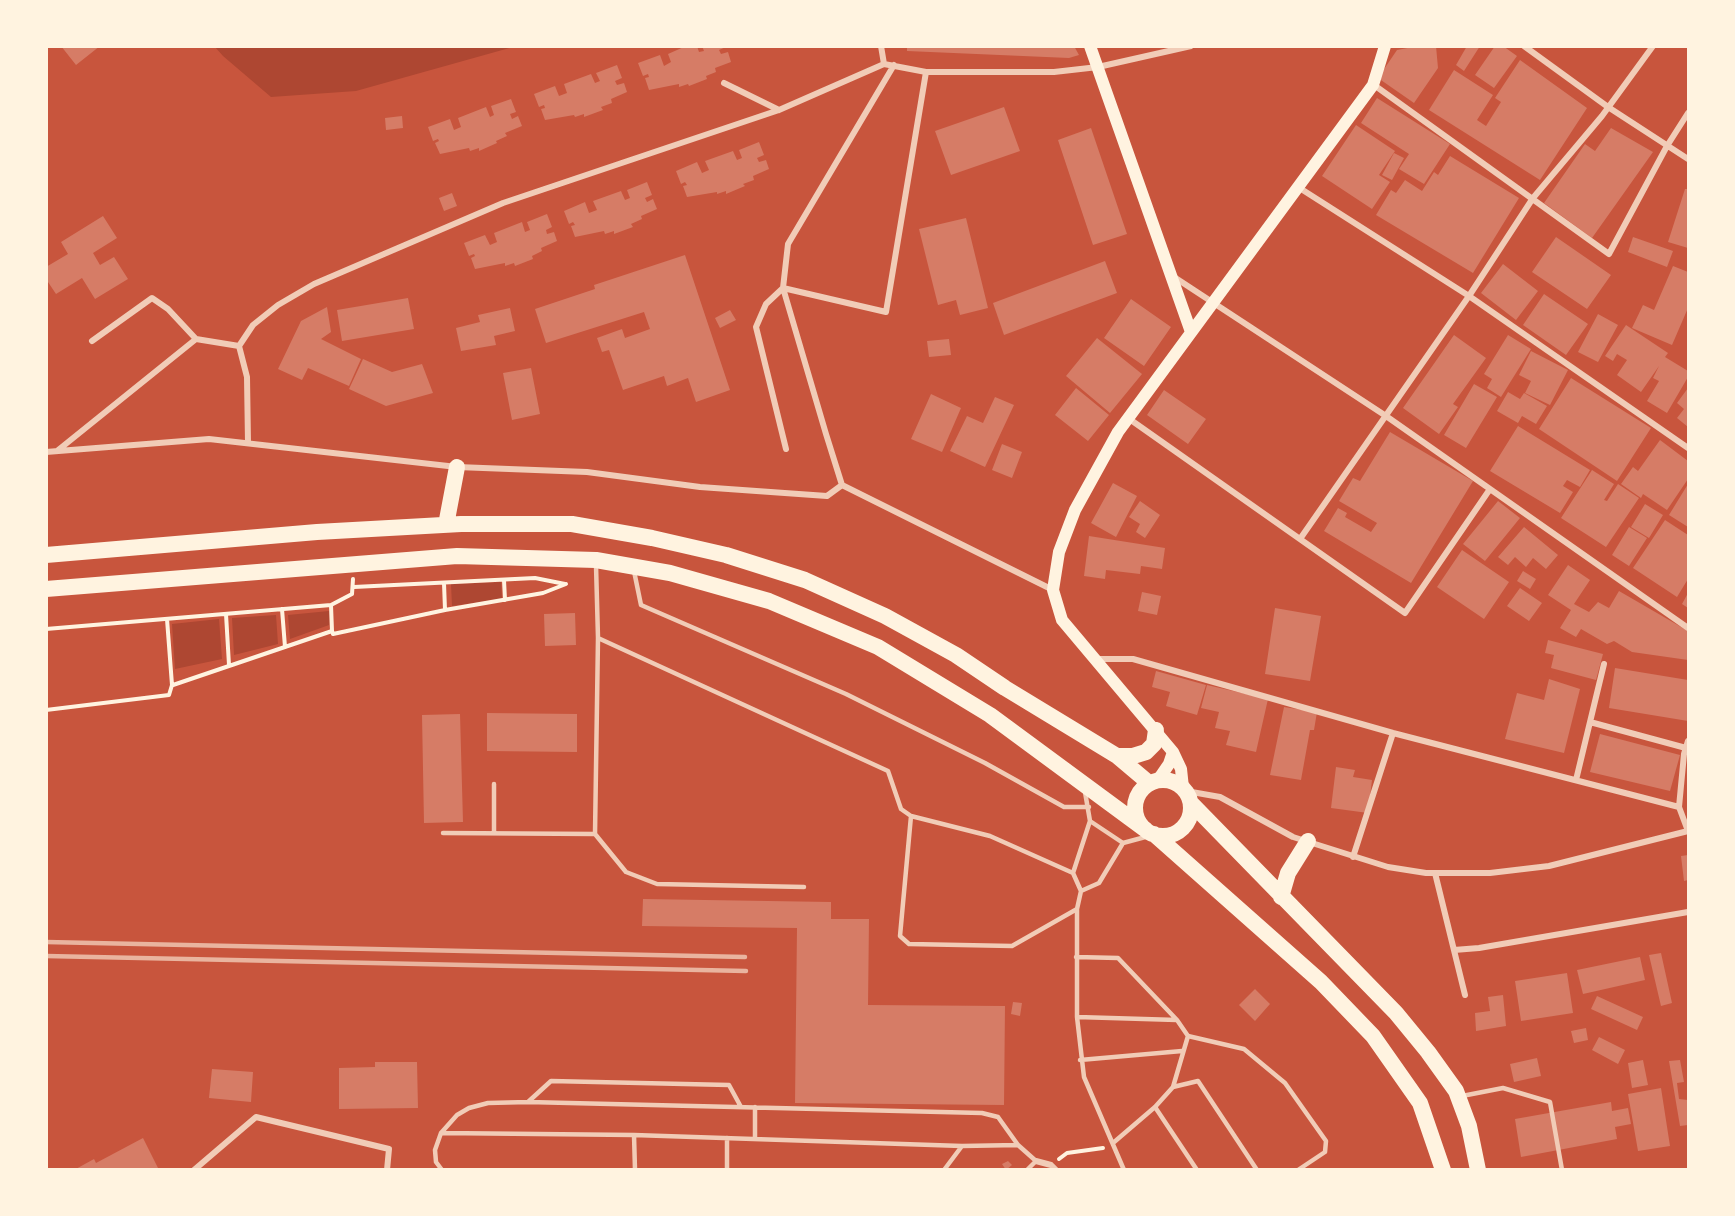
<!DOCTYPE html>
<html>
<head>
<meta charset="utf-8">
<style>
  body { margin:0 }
  #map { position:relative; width:1735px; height:1216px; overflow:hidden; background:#c8553d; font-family:Bitter,serif }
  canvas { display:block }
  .frame { position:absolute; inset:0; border:48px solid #fff3e0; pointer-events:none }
</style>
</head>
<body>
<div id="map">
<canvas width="1735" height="1216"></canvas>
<div class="frame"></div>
</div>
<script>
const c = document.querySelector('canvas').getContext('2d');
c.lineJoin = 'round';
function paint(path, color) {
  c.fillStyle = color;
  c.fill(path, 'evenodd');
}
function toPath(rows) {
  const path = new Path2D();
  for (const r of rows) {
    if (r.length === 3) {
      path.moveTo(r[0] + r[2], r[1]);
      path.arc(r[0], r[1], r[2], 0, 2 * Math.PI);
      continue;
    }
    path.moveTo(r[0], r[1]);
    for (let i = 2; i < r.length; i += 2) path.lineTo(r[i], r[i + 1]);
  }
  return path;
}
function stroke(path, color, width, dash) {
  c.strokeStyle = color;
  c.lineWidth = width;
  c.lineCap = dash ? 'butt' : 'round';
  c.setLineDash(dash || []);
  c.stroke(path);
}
const green = toPath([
  [215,47,513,47,356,91,271,97,223,56],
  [501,582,502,599,452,606,451,584],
  [329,611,329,625,290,639,288,615],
  [276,615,278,644,234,655,232,618],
  [219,619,222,659,175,669,172,624]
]);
const building = toPath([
  [61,46,100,46,76,65],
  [686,46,697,46,699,52,704,51,702,46,728,46,719,50,721,54,728,52,731,62,715,68,716,72,706,76,707,79,689,86,688,84,679,87,679,84,649,90,645,78,649,77,648,74,643,76,638,63,660,55,664,66,671,62,668,54],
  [907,46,1074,46,1079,55,1069,58,907,51],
  [1418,46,1436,46,1438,68,1414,103,1378,78,1397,50],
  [1467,46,1480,46,1464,71,1456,65],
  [1495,46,1503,46,1517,56,1494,88,1475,75],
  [1520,60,1587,108,1540,180,1429,110,1454,70,1493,95,1477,120,1486,126,1501,102,1495,98],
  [617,65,622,78,615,81,617,85,624,83,627,92,611,99,612,103,601,107,603,110,584,117,584,114,575,117,574,115,545,120,541,109,545,108,544,105,539,107,534,94,555,86,559,96,567,93,564,84,591,74,595,83,600,81,596,73],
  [1377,98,1450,144,1424,184,1399,169,1409,154,1361,123],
  [511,99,516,112,510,114,512,119,518,116,522,126,505,133,507,136,496,141,497,143,479,151,479,148,470,151,469,148,440,154,435,143,439,141,438,139,433,141,428,127,450,119,454,130,461,127,458,118,486,107,490,117,494,115,491,106],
  [1004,107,1020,151,951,175,935,131],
  [402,116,403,128,386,130,385,118],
  [1356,125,1395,151,1379,175,1390,182,1372,209,1322,176],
  [1091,128,1127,234,1093,245,1058,140],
  [1611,128,1653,152,1592,238,1544,203,1585,144,1595,151],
  [759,142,764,155,757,158,759,162,766,160,769,169,753,176,754,180,743,184,745,186,726,194,726,191,717,194,717,192,687,197,683,186,687,185,685,182,681,184,676,171,697,162,702,173,709,170,705,161,733,151,737,160,742,158,739,150],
  [1394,153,1404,158,1392,180,1382,175],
  [1450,156,1519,198,1473,273,1376,215,1391,190,1396,193,1405,180,1422,191,1434,172,1438,175],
  [647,182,652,195,645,198,647,202,653,199,657,209,641,216,642,219,631,224,633,227,614,234,614,231,605,234,604,231,575,237,571,226,575,225,573,222,569,224,564,211,585,202,589,213,597,210,593,201,621,191,625,200,630,198,627,190],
  [1685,189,1688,189,1688,248,1668,242],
  [452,193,457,206,444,211,439,198],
  [547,214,552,227,546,230,547,234,554,232,557,241,541,248,542,251,532,256,533,259,515,266,514,263,505,266,505,263,475,269,471,258,475,256,474,254,469,256,464,243,485,235,490,245,497,242,494,233,522,222,525,232,530,230,527,222],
  [103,216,117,238,93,253,100,265,114,257,128,279,95,299,82,278,56,294,46,279,46,267,68,254,61,242],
  [966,218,988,308,960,315,956,300,938,305,919,229],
  [1556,237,1611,275,1587,309,1532,272],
  [1633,237,1673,251,1667,267,1628,252],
  [685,255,730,390,696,402,688,378,667,386,664,376,623,390,609,350,602,352,597,338,622,329,625,338,650,329,644,312,546,343,535,309,595,289,594,285],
  [1105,261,1117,293,1004,335,993,303],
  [1503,264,1538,291,1516,320,1481,293],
  [1673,266,1688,272,1688,308,1672,345,1632,328,1643,305,1654,310],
  [1544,294,1588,324,1566,355,1523,325],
  [408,298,414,329,342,341,337,310],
  [1131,299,1171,327,1144,366,1104,338],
  [327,307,331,332,321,339,361,359,349,386,308,368,302,380,278,369,301,321],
  [510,308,515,331,494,336,496,345,461,351,456,328,480,322,478,315],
  [730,310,736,320,720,328,715,318],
  [1598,314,1618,325,1598,362,1578,352],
  [1626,325,1668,353,1665,357,1688,371,1688,377,1667,413,1647,401,1659,381,1653,378,1659,366,1641,392,1617,375,1627,360,1617,354,1613,361,1605,356],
  [1454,335,1486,358,1453,404,1458,407,1439,434,1403,408],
  [1508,335,1531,349,1501,397,1487,388,1492,379,1484,374],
  [1097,338,1142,374,1110,413,1066,376],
  [949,339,951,355,929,357,927,341],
  [1531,351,1568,370,1550,405,1525,393,1531,381,1519,375],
  [363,359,392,372,422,364,433,393,386,406,349,389],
  [531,368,540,414,512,420,503,373],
  [1571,378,1651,428,1617,481,1539,429],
  [1474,384,1497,397,1466,448,1444,435],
  [1076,388,1109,415,1088,441,1055,415],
  [1688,388,1688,427,1677,418,1684,409,1677,403],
  [1164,390,1206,419,1188,444,1147,415],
  [1508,392,1520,399,1524,393,1547,406,1536,424,1522,416,1518,423,1497,411],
  [931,394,961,408,942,452,911,439],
  [995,397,1014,405,985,467,950,451,967,416,983,423],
  [1518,426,1590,470,1580,487,1567,480,1563,486,1573,492,1560,513,1490,471],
  [1390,432,1473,481,1411,583,1324,531,1338,508,1347,513,1345,517,1371,532,1377,523,1339,501,1353,478,1360,481],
  [1660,440,1688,461,1688,479,1667,510,1643,494,1641,498,1621,484,1633,467,1638,471],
  [1002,444,1022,452,1012,478,992,470],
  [1592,470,1614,484,1604,500,1607,501,1618,484,1639,498,1606,547,1561,518],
  [1113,483,1137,496,1116,537,1091,523],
  [1688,484,1688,527,1669,515],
  [1140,501,1160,515,1145,538,1136,532,1140,524,1129,517],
  [1498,501,1520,518,1485,561,1463,544],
  [1645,504,1663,515,1649,538,1631,527],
  [1665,520,1688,535,1688,579,1677,597,1633,568],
  [1524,527,1558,555,1546,569,1533,558,1526,567,1515,557,1508,565,1498,557],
  [1629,527,1647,538,1629,566,1612,555],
  [1089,536,1165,548,1162,569,1141,566,1140,574,1106,570,1105,579,1084,576],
  [1462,550,1509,582,1484,619,1437,587],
  [1568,565,1590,580,1574,604,1589,612,1598,602,1609,608,1619,591,1688,631,1688,660,1632,652,1614,641,1607,644,1581,629,1576,637,1560,628,1571,610,1548,595],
  [1523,571,1536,579,1530,589,1517,581],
  [1520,588,1542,603,1529,621,1507,606],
  [1142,592,1161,596,1157,615,1138,611],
  [1688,593,1688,608,1682,604],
  [1275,608,1321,616,1310,681,1265,674],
  [575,613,576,645,545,646,544,614],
  [1548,640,1603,654,1596,680,1551,668,1554,655,1545,653],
  [1615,668,1688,680,1688,721,1609,708],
  [1156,671,1206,685,1197,715,1166,706,1170,692,1152,687],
  [1549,679,1580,689,1564,753,1505,739,1517,693,1544,700],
  [1207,685,1268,699,1256,752,1226,745,1230,731,1215,728,1219,712,1201,708],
  [1284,707,1317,712,1314,730,1310,730,1301,780,1270,775],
  [487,713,577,714,577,752,487,751],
  [460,714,463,822,424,823,422,715],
  [1600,734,1680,755,1670,791,1590,772],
  [1336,767,1355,770,1353,777,1372,780,1368,813,1331,808],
  [1688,855,1688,880,1684,881,1681,856],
  [643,899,831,902,831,919,869,919,868,1005,1005,1006,1004,1105,795,1103,797,928,642,926],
  [1661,953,1672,1003,1661,1006,1649,955],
  [1640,957,1645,980,1583,994,1577,970],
  [1567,973,1573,1013,1521,1021,1515,981],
  [1255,989,1270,1004,1255,1021,1239,1005],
  [1503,995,1506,1026,1476,1031,1475,1013,1490,1011,1488,997],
  [1597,996,1643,1017,1637,1030,1591,1009],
  [1013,1002,1022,1003,1020,1016,1011,1014],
  [1586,1028,1588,1040,1574,1043,1571,1031],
  [1599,1037,1625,1050,1618,1064,1592,1050],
  [1537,1058,1541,1076,1514,1082,1510,1064],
  [1643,1060,1648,1085,1632,1088,1628,1063],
  [1680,1060,1684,1082,1677,1083,1679,1099,1688,1100,1688,1125,1680,1126,1669,1061],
  [375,1062,417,1062,418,1108,339,1109,339,1068,375,1067],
  [212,1069,253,1072,251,1102,209,1098],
  [1661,1088,1670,1146,1638,1151,1628,1094],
  [1611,1102,1612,1111,1628,1108,1631,1124,1615,1127,1617,1139,1521,1157,1515,1119],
  [143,1138,159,1170,74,1170,94,1159,96,1163],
  [1008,1161,1012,1165,1006,1170,1002,1164]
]);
const path = toPath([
  [504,580,505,600],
  [444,583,445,610],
  [354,587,535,578,565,584],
  [282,609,285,647],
  [226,614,229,665],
  [46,629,331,605,352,594,353,579],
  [332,631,333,634,445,610,543,593,566,584],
  [173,685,332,631,331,605],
  [46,710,169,695,172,685,167,619],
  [1059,1159,1067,1153,1103,1148]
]);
const service = toPath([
  [596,565,598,638,595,834,626,872,657,884,804,887],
  [634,571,641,605,846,694,985,763,1064,807,1089,807],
  [598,638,888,771,901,809,911,816],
  [1090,821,1123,843],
  [443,833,595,834],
  [494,833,494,784],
  [1073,873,1090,821,1085,792],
  [1081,891,1099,883,1123,843,1149,836],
  [1076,957,1118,958,1177,1020],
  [1077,1017,1077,909,1081,891,1073,873,990,836,911,816,900,936,909,944,1012,946,1077,909],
  [1080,1060,1182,1051],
  [1173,1087,1188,1036],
  [1462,1096,1503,1088,1550,1102,1562,1170],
  [528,1102,982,1113,998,1117,1018,1145,1036,1161,1027,1170],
  [1155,1107,1197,1170],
  [441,1133,634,1135,962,1146],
  [634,1135,635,1170],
  [727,1138,727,1170],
  [755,1139,755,1107],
  [1113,1143,1155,1107,1173,1087,1198,1081,1257,1170],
  [442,1170,436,1162,435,1150,441,1133,457,1115,469,1108,488,1103,528,1102,551,1081,729,1085,741,1107],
  [944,1170,962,1146,1018,1145],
  [1124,1170,1084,1077,1077,1017,1177,1020,1188,1036,1244,1049,1285,1083,1326,1141,1325,1152,1298,1170]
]);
const minor = toPath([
  [881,46,884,64],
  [1524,46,1608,107,1688,159],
  [894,65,788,244,783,288,826,434,842,485,1053,590],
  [724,83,779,110],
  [1374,85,1609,254,1667,146,1688,113],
  [1298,187,1469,296,1688,448],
  [1174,277,1386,416,1688,628],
  [783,288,886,312,926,72],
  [783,288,766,304,756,327,786,449],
  [92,341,152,298,168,309,196,339],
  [1128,418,1405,613,1490,489],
  [248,443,247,377,239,346,253,325,278,305,314,284,503,203,779,110,884,64,926,72,1054,72,1098,67,1191,46],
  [57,451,196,339,239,346],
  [46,452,209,439,457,467,587,472,700,487,827,496,842,485],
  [1300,539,1469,296,1533,198,1602,116,1653,46],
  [1096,659,1133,659,1393,733,1679,807],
  [1590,722,1686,748],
  [1688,741,1684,754,1679,807,1688,831],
  [1576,780,1604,664],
  [1186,791,1220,797,1293,837,1388,867,1426,873,1490,873,1549,866,1688,831],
  [1353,857,1393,733],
  [1435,873,1465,995],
  [1454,950,1479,948,1688,912],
  [1036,1161,1051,1165,1056,1170],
  [194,1170,256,1117,389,1149,387,1170]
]);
const secondary = toPath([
  [1090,46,1191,332],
  [1158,780,1169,764,1173,752],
  [1183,788,1181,769,1173,752,1062,620,1053,590,1059,552,1075,510,1118,432,1373,85,1385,46]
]);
const trunk = toPath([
  [446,525,457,467],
  [46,555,317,532,461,524,572,524,652,538,726,555,805,580,885,616,956,655,1005,688,1117,756,1149,783],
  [46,589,457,556,596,560,670,573,769,601,878,647,990,715,1146,830],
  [1117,756,1133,756,1146,752,1154,744,1156,730],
  [1163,808,28],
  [1192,804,1396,1013,1428,1052,1456,1091,1469,1126,1478,1170],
  [1154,834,1321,982,1373,1036,1420,1103,1443,1170],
  [1281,897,1288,873,1308,841]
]);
const rail = toPath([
  [46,942,745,957],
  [46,956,746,971]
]);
paint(green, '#ae4732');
paint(building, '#d67c66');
stroke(path, '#fff3e0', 4);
stroke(service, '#f1ccb7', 4.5);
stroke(minor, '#f1ccb7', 6);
stroke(secondary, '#fff3e0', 12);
stroke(trunk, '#fff3e0', 16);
stroke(rail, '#e9b49f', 4.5);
</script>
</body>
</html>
